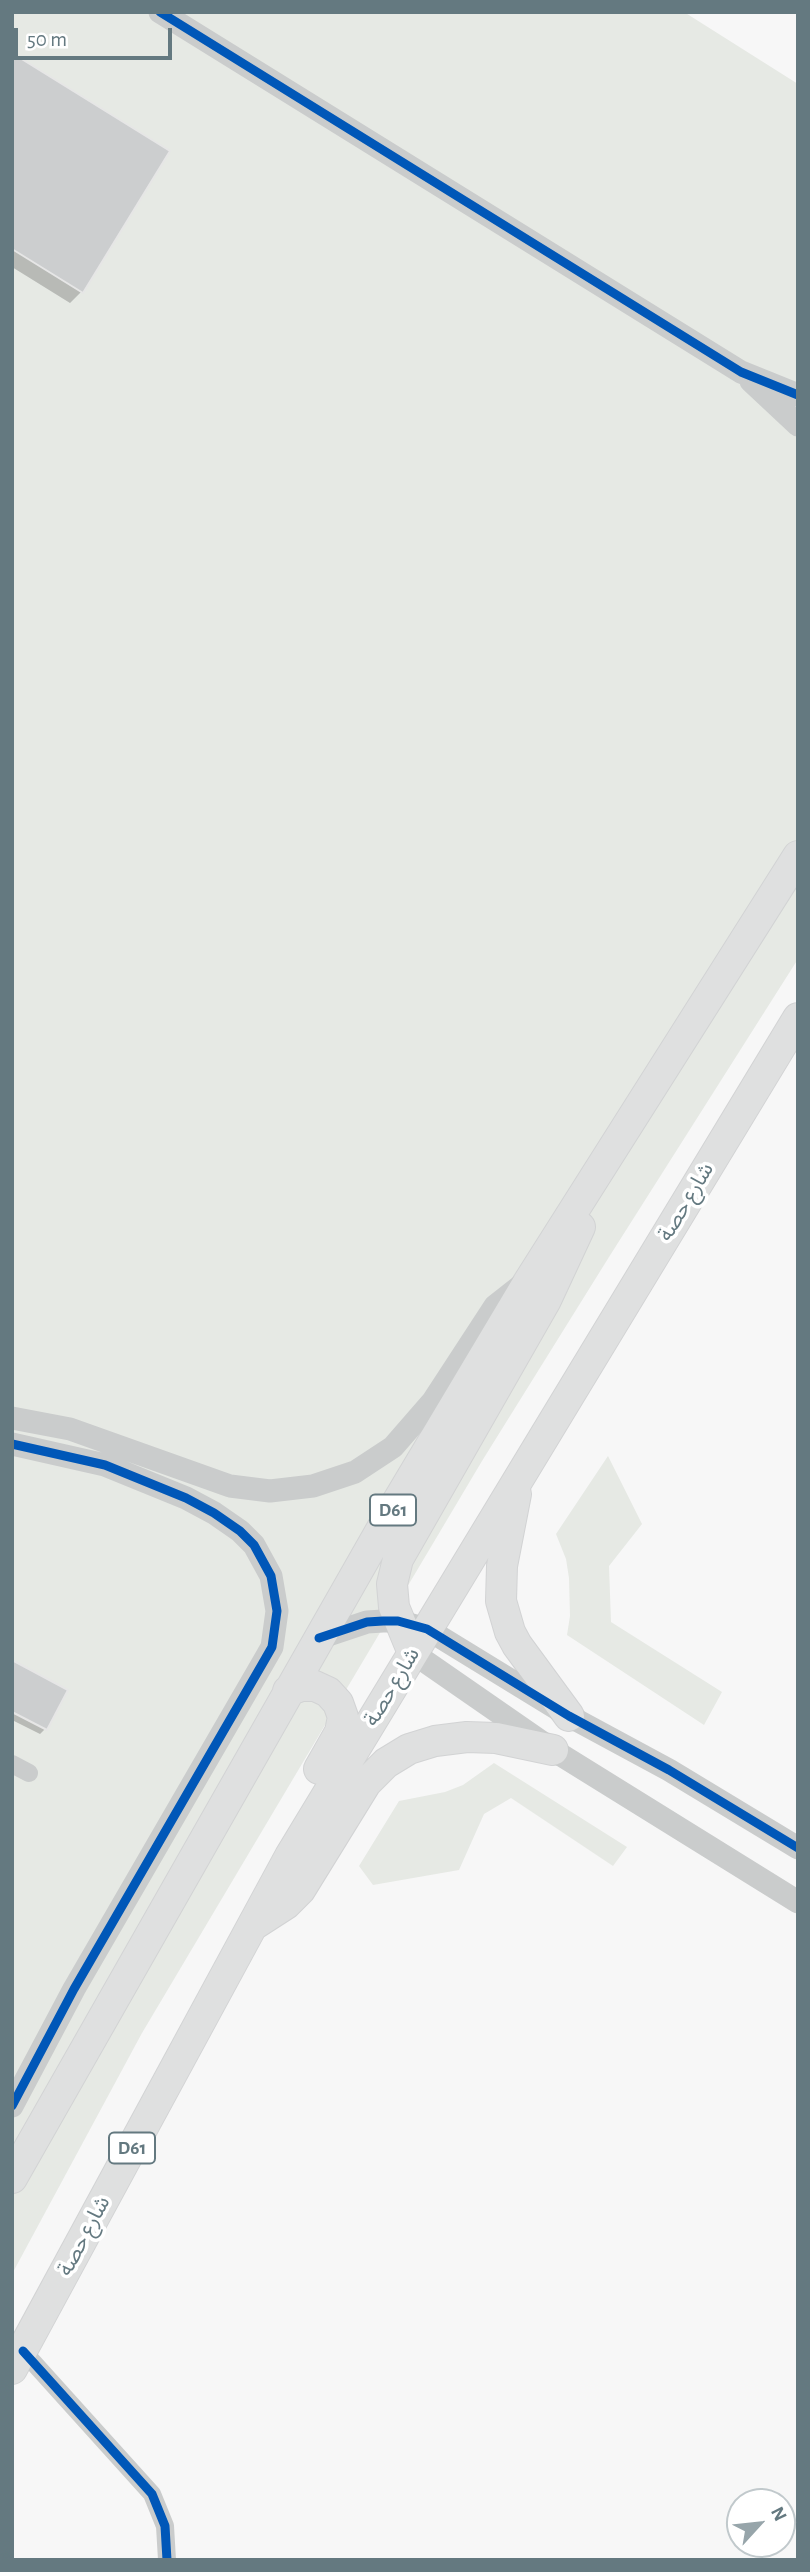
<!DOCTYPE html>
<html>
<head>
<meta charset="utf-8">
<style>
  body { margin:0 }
  #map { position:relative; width:810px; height:2572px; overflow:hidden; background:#f7f7f7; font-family:"Alegreya Sans",sans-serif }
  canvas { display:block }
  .frame { position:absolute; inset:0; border:14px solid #647980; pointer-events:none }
  .north { position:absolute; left:726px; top:2488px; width:70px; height:70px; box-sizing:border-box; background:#fff; border:2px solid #c1c9cc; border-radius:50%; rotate:63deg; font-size:19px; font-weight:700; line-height:28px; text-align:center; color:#647980 }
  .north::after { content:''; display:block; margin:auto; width:24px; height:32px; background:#97a5aa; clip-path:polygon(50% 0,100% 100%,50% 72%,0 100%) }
  .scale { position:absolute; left:14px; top:28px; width:158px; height:32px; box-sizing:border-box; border:4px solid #647980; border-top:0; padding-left:9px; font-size:21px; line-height:24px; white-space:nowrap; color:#647980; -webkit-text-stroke:5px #fff; paint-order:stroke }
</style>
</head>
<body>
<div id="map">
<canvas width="810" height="2572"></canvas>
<div class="frame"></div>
<div class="north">N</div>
<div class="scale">50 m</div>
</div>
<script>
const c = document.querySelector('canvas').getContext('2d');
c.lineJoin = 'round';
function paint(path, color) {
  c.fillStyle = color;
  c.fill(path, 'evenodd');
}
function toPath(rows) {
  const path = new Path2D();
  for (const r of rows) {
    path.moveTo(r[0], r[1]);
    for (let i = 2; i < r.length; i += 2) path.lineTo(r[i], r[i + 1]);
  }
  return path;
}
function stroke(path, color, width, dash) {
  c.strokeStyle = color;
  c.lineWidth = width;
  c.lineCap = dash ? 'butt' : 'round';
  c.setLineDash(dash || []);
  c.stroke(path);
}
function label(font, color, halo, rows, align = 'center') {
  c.font = font + ' "Alegreya Sans","Noto Sans Arabic",sans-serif';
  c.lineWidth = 7;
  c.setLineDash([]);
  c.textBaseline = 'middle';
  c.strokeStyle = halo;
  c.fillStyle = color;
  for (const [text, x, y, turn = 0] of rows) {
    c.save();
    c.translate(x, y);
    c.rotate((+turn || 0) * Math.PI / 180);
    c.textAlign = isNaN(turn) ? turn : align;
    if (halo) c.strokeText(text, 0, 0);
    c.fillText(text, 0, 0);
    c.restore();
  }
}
const green = toPath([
  [12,12,684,12,798,84,798,959,609,1257,482,1461,142,2033,12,2274],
  [608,1456,642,1524,609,1566,611,1622,722,1692,704,1725,567,1635,570,1616,569,1578,566,1559,556,1534],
  [494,1763,627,1847,613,1866,511,1798,484,1814,459,1870,373,1885,359,1866,399,1801,445,1792,463,1785]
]);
const shadow = toPath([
  [12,56,167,152,81,292,70,303,12,267],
  [12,1662,66,1691,45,1729,40,1734,12,1720]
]);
const building = toPath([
  [12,53,170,151,83,293,12,249,12,53],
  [12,1660,68,1690,47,1730,12,1712,12,1660]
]);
const minor = toPath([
  [12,1764,29,1773],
  [23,2351,152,2494,165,2526,167,2560]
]);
const tertiary = toPath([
  [160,12,741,372,798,395],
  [751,381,798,425],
  [12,1418,70,1429,230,1486,270,1491,313,1486,355,1472,393,1447,433,1401,495,1306,523,1284],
  [12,1444,105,1465,186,1498,214,1513,240,1531,254,1545,271,1576,277,1611,272,1647,264,1661,74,1989,12,2106],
  [319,1638,367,1622,383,1621,398,1621,427,1629,569,1716,669,1770,798,1848],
  [413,1653,553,1750,798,1902]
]);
const primary = toPath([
  [516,1494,502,1566,501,1601,510,1632,517,1645,569,1716],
  [413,1653,394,1607,392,1584,398,1559,546,1300,580,1227],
  [288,1691,301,1686,315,1686,328,1692,338,1703,343,1717,340,1732,319,1769],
  [255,1924,286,1904,300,1890,366,1783,386,1763,409,1749,435,1741,467,1737,496,1738,553,1750],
  [12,2178,393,1509,529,1281,798,856],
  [12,2369,290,1856,798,1018]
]);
const cycleway = toPath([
  [160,12,741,372,798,395],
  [12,1444,105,1465,186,1498,214,1513,240,1531,254,1545,271,1576,277,1611,272,1647,264,1661,74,1989,12,2106],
  [319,1638,367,1622,383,1621,398,1621,427,1629,569,1716,669,1770,798,1848],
  [23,2351,152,2494,165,2526,167,2560]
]);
const shields = [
  [393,1510,46],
  [132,2148,46]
];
const shieldNames = [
  ["D61",393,1510],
  ["D61",132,2148]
];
const streetNames = [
  ["شارع حصة",686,1202,-59],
  ["شارع حصة",392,1687,-59],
  ["شارع حصة",84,2236,-62]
];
paint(green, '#e6e9e4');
paint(shadow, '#0003');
paint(building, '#cccecf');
stroke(building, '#e6e6e6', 2);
stroke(primary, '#d2d3d4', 32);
stroke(minor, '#cacccc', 18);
stroke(tertiary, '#cacccc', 23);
stroke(primary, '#dfe0e0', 30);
stroke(cycleway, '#0057b8', 9);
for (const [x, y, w] of shields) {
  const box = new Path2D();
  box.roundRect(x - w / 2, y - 15.5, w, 31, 5);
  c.fillStyle = '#fff';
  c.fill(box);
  stroke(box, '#647980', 2);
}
label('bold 19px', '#647980', null, shieldNames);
label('21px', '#647980', '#fff', streetNames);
</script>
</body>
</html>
